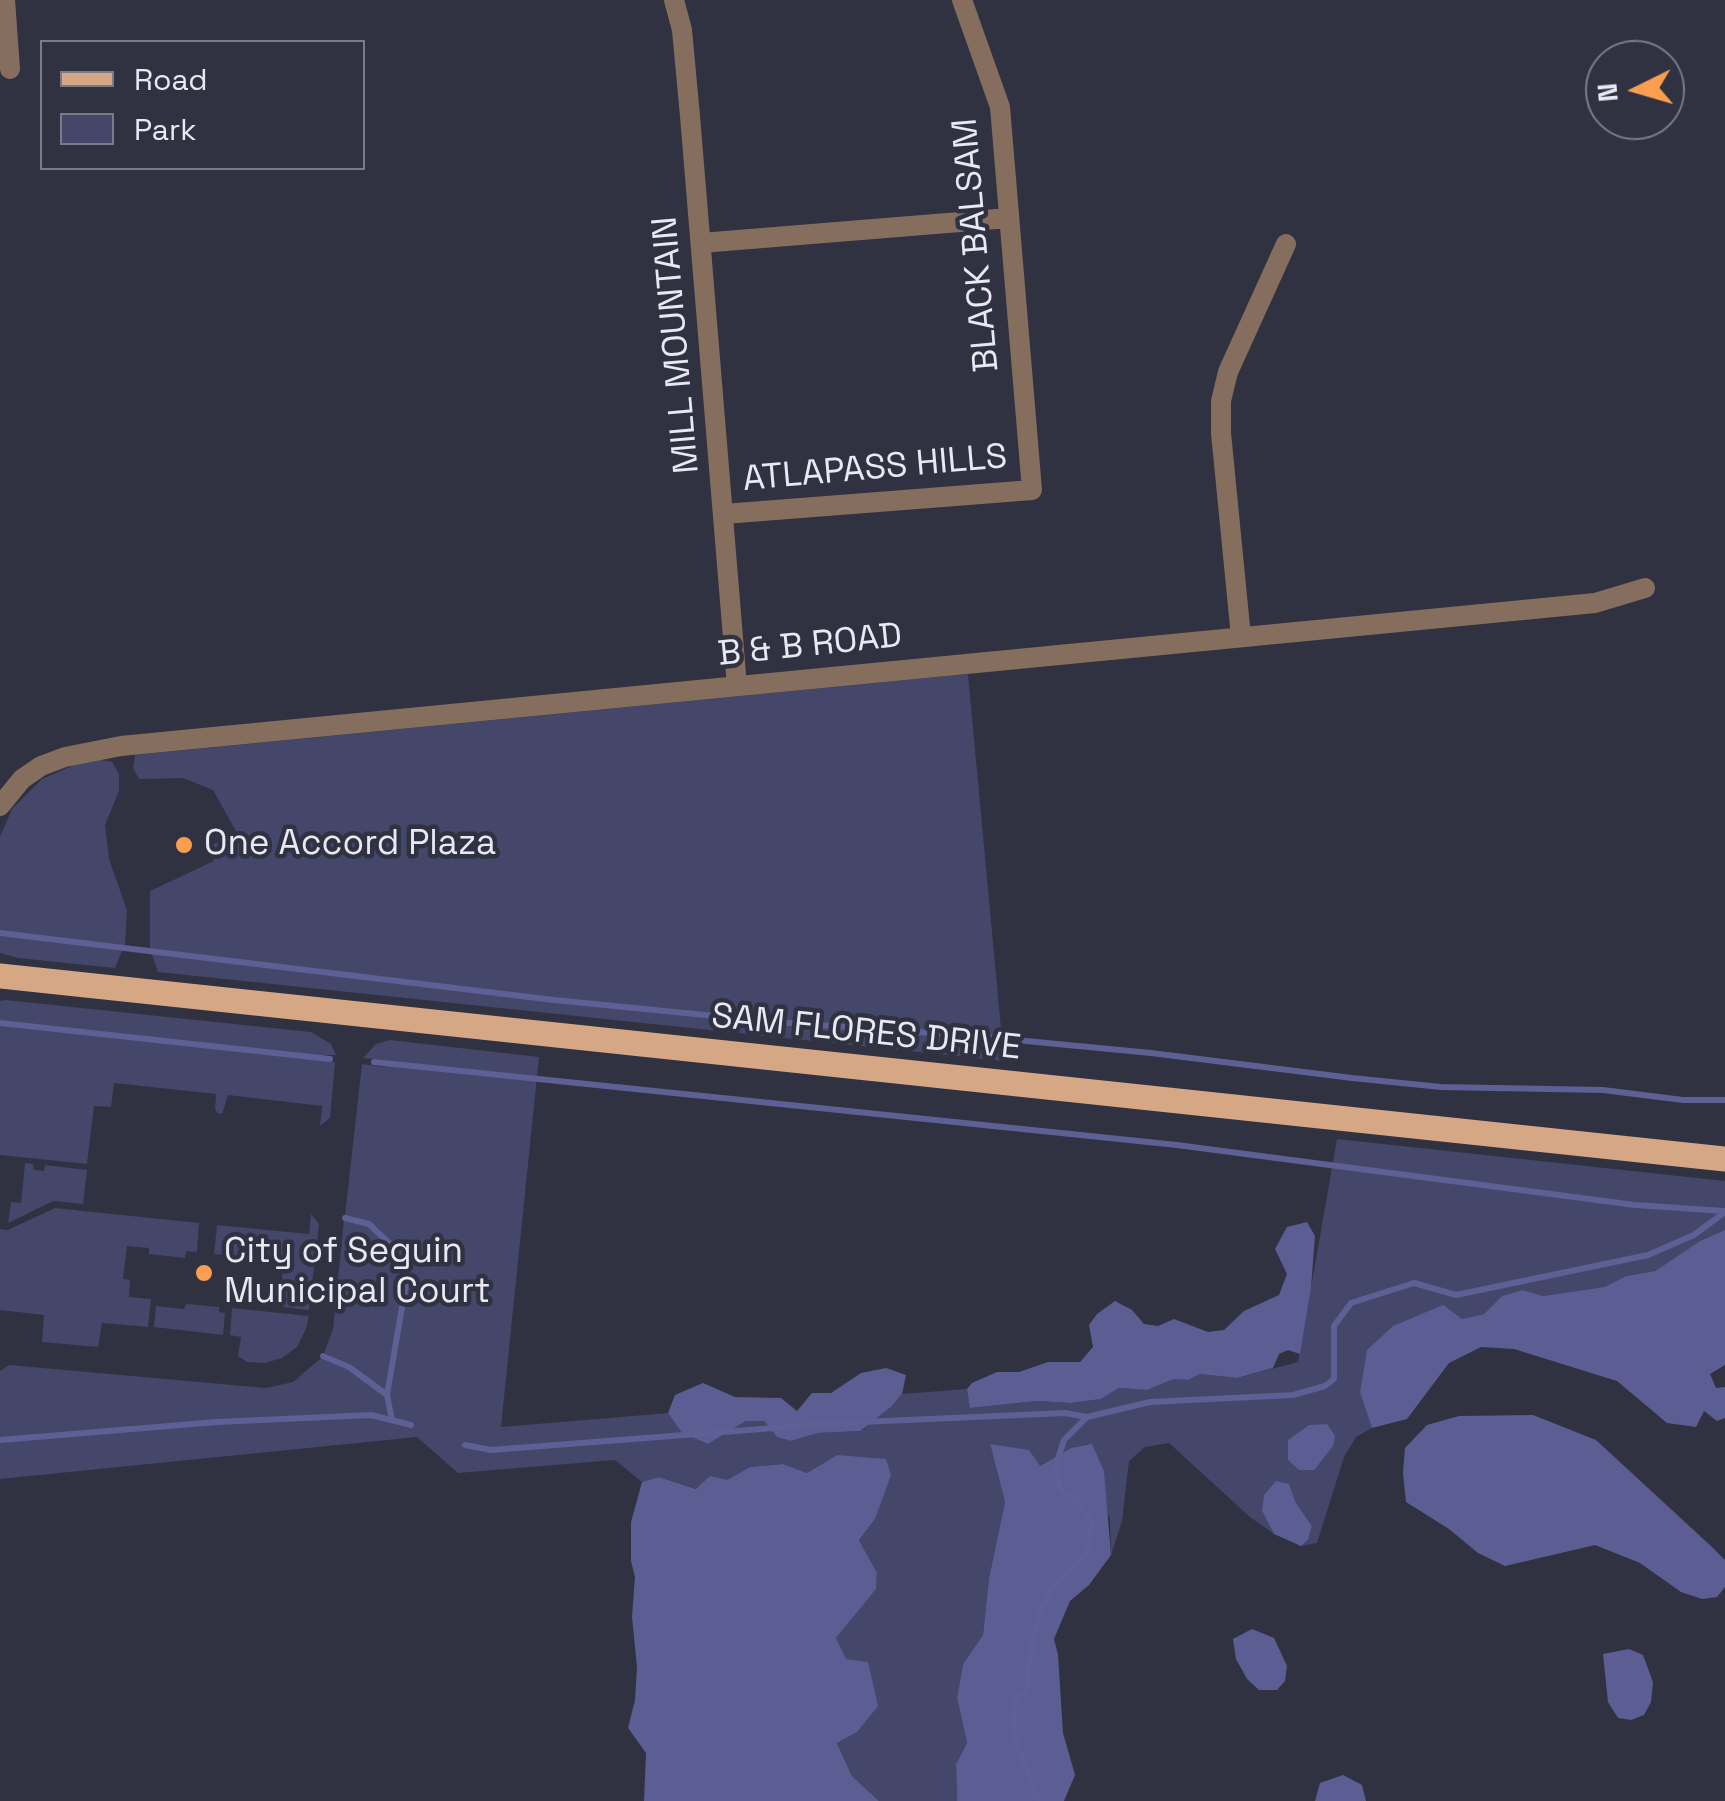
<!DOCTYPE html>
<html>
<head>
<meta charset="utf-8">
<style>
  body { margin:0 }
  #map { position:relative; width:1725px; height:1801px; overflow:hidden; background:#303242; font-family:"Space Grotesk",sans-serif }
  canvas { display:block }
  .legend { position:absolute; left:40px; top:40px; width:325px; height:130px; box-sizing:border-box; background:#303242; border:2px solid #7a7b89; margin:0; padding:12px 18px; list-style:none; font-size:30px; color:#e8e9f3 }
  .legend li { display:flex; align-items:center; gap:20px; height:50px }
  .legend b { width:50px; border:2px solid #7a7b89 }
  .north { position:absolute; left:1585px; top:40px; width:100px; height:100px; box-sizing:border-box; background:#303242; border:2px solid #7a7b89; border-radius:50%; rotate:265deg; font-size:28px; font-weight:700; line-height:40px; text-align:center; color:#e8e9f3 }
  .north::after { content:''; display:block; margin:auto; width:35px; height:45px; background:#fb9e50; clip-path:polygon(50% 0,100% 100%,50% 72%,0 100%) }
</style>
</head>
<body>
<div id="map">
<canvas width="1725" height="1801"></canvas>
<ul class="legend">
<li><b style="height:12px;background:#d5a784"></b>Road</li>
<li><b style="height:28px;background:#44466a"></b>Park</li>
</ul>
<div class="north">N</div>
</div>
<script>
const c = document.querySelector('canvas').getContext('2d');
c.lineJoin = 'round';
function paint(path, color) {
  c.fillStyle = color;
  c.fill(path, 'evenodd');
}
function toPath(rows) {
  const path = new Path2D();
  for (const r of rows) {
    path.moveTo(r[0], r[1]);
    for (let i = 2; i < r.length; i += 2) path.lineTo(r[i], r[i + 1]);
  }
  return path;
}
function stroke(path, color, width, dash) {
  c.strokeStyle = color;
  c.lineWidth = width;
  c.lineCap = dash ? 'butt' : 'round';
  c.setLineDash(dash || []);
  c.stroke(path);
}
function label(font, color, halo, rows, align = 'center') {
  c.font = font + ' "Space Grotesk",sans-serif';
  c.lineWidth = 9;
  c.setLineDash([]);
  c.textBaseline = 'middle';
  c.strokeStyle = halo;
  c.fillStyle = color;
  for (const [text, x, y, turn = 0] of rows) {
    c.save();
    c.translate(x, y);
    c.rotate((+turn || 0) * Math.PI / 180);
    c.textAlign = isNaN(turn) ? turn : align;
    if (halo) c.strokeText(text, 0, 0);
    c.fillText(text, 0, 0);
    c.restore();
  }
}
const green = toPath([
  [968,674,1004,1061,158,972,150,949,150,891,214,861,208,847,237,833,213,790,183,778,139,779,133,768,135,755],
  [96,759,112,762,119,774,119,791,105,825,109,859,127,910,125,944,115,968,18,958,0,953,0,837,12,809,42,779,79,763],
  [5,1000,311,1032,331,1044,336,1055,319,1055,319,1060,335,1062,330,1118,320,1126,322,1106,228,1095,222,1114,217,1113,215,1108,216,1094,114,1083,111,1107,94,1106,87,1164,0,1155,0,1001],
  [390,1040,539,1057,501,1427,668,1413,682,1433,708,1444,746,1421,764,1421,777,1437,791,1441,818,1433,860,1431,891,1407,902,1394,967,1389,971,1408,1037,1401,1071,1403,1101,1399,1119,1388,1147,1390,1174,1379,1188,1380,1200,1374,1237,1378,1298,1362,1337,1139,1725,1181,1725,1230,1700,1241,1655,1271,1626,1276,1604,1287,1543,1296,1521,1290,1502,1296,1484,1314,1462,1319,1360,1391,1372,1428,1356,1437,1344,1457,1317,1543,1301,1546,1308,1540,1312,1526,1296,1503,1289,1484,1262,1511,1274,1534,1250,1517,1169,1443,1145,1447,1129,1461,1122,1521,1111,1555,1110,1518,1071,1448,1040,1466,990,1444,1005,1502,989,1578,983,1635,963,1664,957,1698,967,1743,956,1764,957,1801,879,1801,852,1776,837,1742,857,1732,845,1659,836,1638,876,1588,877,1573,859,1540,875,1519,837,1455,807,1473,782,1464,750,1467,727,1480,697,1489,659,1477,642,1482,615,1460,458,1473,417,1437,0,1479,0,1371,9,1365,266,1388,293,1382,321,1358,347,1368,349,1364,324,1353,333,1329,344,1220,355,1220,355,1217,345,1216,362,1064,385,1067,385,1060,363,1058,376,1044],
  [25,1163,33,1164,34,1170,44,1171,45,1165,87,1170,83,1204,53,1201,8,1223,11,1202,21,1203],
  [55,1208,199,1223,197,1252,186,1251,185,1258,149,1254,149,1248,127,1246,123,1279,130,1280,129,1297,151,1299,148,1327,102,1323,98,1347,42,1342,44,1315,0,1310,0,1229,8,1230],
  [311,1214,319,1224,309,1310,283,1307,282,1261,237,1256,236,1262,224,1262,225,1255,214,1254,217,1225,309,1234],
  [186,1304,219,1307,219,1312,225,1313,223,1335,154,1327,156,1306,184,1309],
  [232,1308,309,1316,306,1329,297,1347,282,1358,265,1363,247,1362,238,1356,241,1337,230,1335]
]);
const forest = toPath([
  [1307,1222,1315,1236,1311,1288,1300,1354,1288,1350,1279,1354,1273,1368,1237,1378,1200,1374,1188,1380,1174,1379,1147,1390,1119,1388,1101,1399,1071,1403,1037,1401,970,1408,967,1389,972,1383,997,1372,1019,1372,1048,1362,1080,1362,1093,1347,1089,1325,1097,1314,1115,1301,1132,1310,1144,1324,1158,1326,1174,1319,1208,1332,1224,1330,1244,1311,1279,1295,1287,1274,1275,1249,1287,1227],
  [1725,1230,1725,1365,1710,1374,1716,1388,1725,1387,1725,1418,1717,1421,1704,1411,1696,1427,1667,1423,1617,1381,1514,1349,1481,1347,1449,1363,1407,1419,1372,1428,1360,1392,1367,1350,1393,1326,1443,1305,1462,1319,1484,1314,1502,1296,1522,1290,1543,1296,1604,1287,1626,1276,1655,1271,1700,1241],
  [886,1368,906,1375,902,1394,891,1407,860,1431,818,1433,791,1441,777,1437,764,1421,746,1421,708,1444,682,1433,668,1413,675,1395,703,1383,735,1397,781,1398,797,1411,812,1393,831,1393,861,1373],
  [1533,1415,1596,1440,1712,1547,1725,1560,1725,1587,1717,1597,1702,1599,1681,1592,1640,1563,1595,1545,1505,1566,1478,1553,1449,1529,1406,1502,1403,1473,1405,1448,1427,1425,1459,1416],
  [1327,1424,1335,1436,1333,1446,1314,1470,1299,1470,1288,1460,1288,1440,1309,1425],
  [990,1444,1029,1450,1040,1466,1071,1448,1092,1444,1104,1471,1111,1555,1089,1585,1070,1601,1054,1639,1058,1655,1063,1733,1075,1775,1064,1801,957,1801,956,1764,967,1743,957,1698,963,1664,983,1635,989,1578,1005,1502],
  [837,1455,886,1459,891,1475,875,1519,859,1540,877,1573,876,1589,836,1638,846,1659,868,1662,878,1706,857,1732,837,1743,852,1776,879,1801,644,1801,646,1753,628,1728,635,1700,637,1667,632,1617,635,1577,631,1561,631,1522,642,1482,659,1477,696,1489,710,1476,727,1480,750,1467,783,1464,807,1473],
  [1276,1481,1289,1484,1296,1503,1312,1526,1308,1540,1301,1546,1274,1534,1262,1511,1264,1495],
  [1252,1629,1274,1638,1287,1666,1285,1681,1277,1690,1259,1690,1247,1679,1236,1659,1233,1639],
  [1629,1649,1643,1655,1653,1682,1651,1702,1644,1715,1631,1720,1618,1718,1608,1702,1603,1654],
  [1343,1775,1362,1785,1366,1801,1315,1801,1320,1783]
]);
const stream = toPath([
  [0,933,554,1000,775,1022,974,1036,1151,1053,1352,1078,1441,1087,1603,1090,1683,1100,1725,1100],
  [0,1023,330,1059],
  [374,1062,1177,1145,1635,1205,1725,1211],
  [345,1218,369,1224,393,1247],
  [354,1243,412,1249,387,1395],
  [323,1356,349,1367,387,1395,392,1420],
  [0,1440,217,1422,371,1415,411,1425],
  [465,1445,491,1450,839,1423,1065,1413,1087,1417,1150,1402,1293,1395,1325,1386,1334,1379,1334,1326,1351,1303,1414,1283,1456,1295,1648,1255,1694,1235,1725,1212],
  [1039,1801,1014,1737,1013,1712,1016,1699,1027,1689,1028,1668,1039,1614,1054,1585,1088,1552,1092,1522,1078,1504,1060,1488,1055,1468,1064,1440,1086,1418]
]);
const street = toPath([
  [5,0,10,69],
  [674,0,682,30,690,116,737,686],
  [701,243,1009,218],
  [724,514,1032,490,1000,107,962,0],
  [1241,637,1221,433,1221,401,1228,372,1286,244],
  [0,806,22,779,41,766,65,757,121,746,1595,603,1645,588]
]);
const primary = toPath([
  [0,976,1725,1159]
]);
const markers = [
  [184,845,10,"#fb9e50"],
  [204,1273,10,"#fb9e50"]
];
const streetNames = [
  ["BLACK BALSAM",977,245,-95],
  ["MILL MOUNTAIN",677,345,-95],
  ["ATLAPASS HILLS",875,469,-5],
  ["B & B ROAD",810,646,-6],
  ["SAM FLORES DRIVE",866,1033,6]
];
const poiNames = [
  ["One Accord Plaza",204,845],
  ["City of Seguin",224,1253],
  ["Municipal Court",224,1293]
];
paint(green, '#44466a');
paint(forest, '#5c5d93');
stroke(stream, '#5d5f95', 6);
stroke(street, '#856e5d', 20);
stroke(primary, '#d5a784', 25);
for (const [x, y, r, color] of markers) {
  const dot = new Path2D();
  dot.arc(x, y, r, 0, 2 * Math.PI);
  c.fillStyle = color;
  c.fill(dot);
  stroke(dot, '#303242', 4);
}
label('35px', '#e8e9f3', '#303242', streetNames);
label('35px', '#e8e9f3', '#303242', poiNames, 'left');
</script>
</body>
</html>
